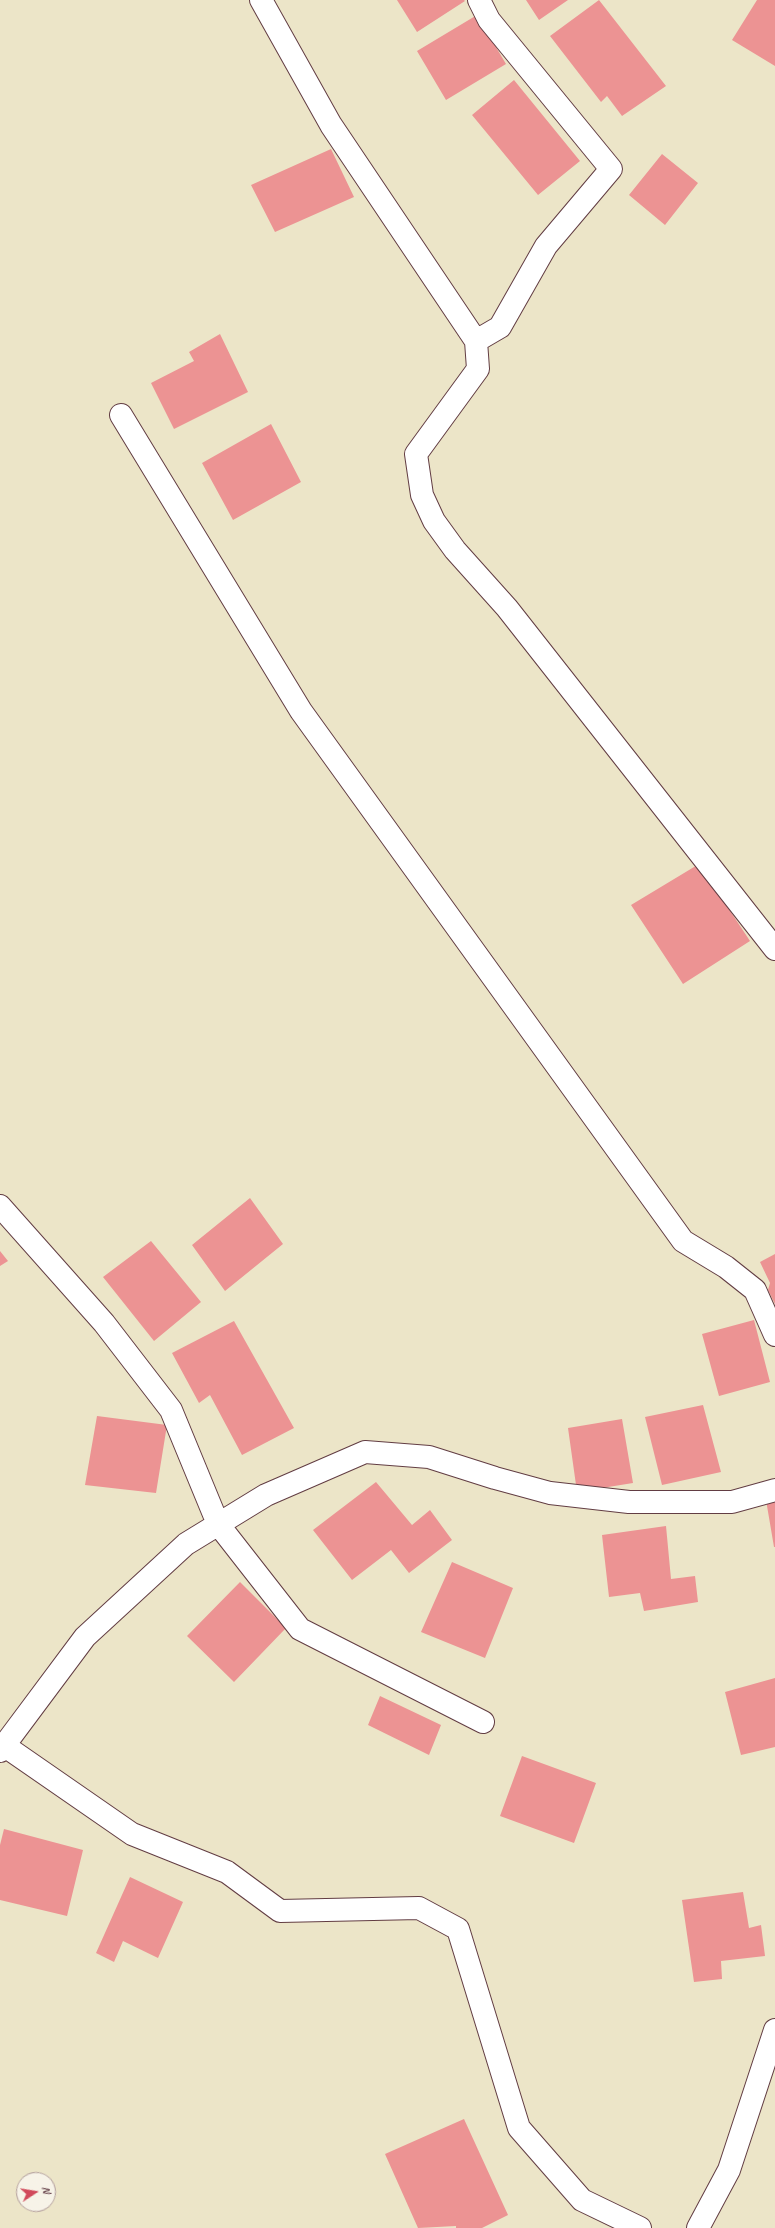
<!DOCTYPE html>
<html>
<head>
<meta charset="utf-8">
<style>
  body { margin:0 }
  #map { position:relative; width:775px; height:2228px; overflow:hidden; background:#ece5c8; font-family:Caveat,sans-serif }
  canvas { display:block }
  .north { position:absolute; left:16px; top:2172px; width:40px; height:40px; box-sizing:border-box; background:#f7f3e8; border:1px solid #b29e9c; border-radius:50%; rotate:78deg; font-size:11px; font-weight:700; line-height:16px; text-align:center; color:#4a1f2b }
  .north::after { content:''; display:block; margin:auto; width:14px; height:18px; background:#d1495b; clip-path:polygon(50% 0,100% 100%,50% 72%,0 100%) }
</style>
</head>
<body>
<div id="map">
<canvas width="775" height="2228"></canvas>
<div class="north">N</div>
</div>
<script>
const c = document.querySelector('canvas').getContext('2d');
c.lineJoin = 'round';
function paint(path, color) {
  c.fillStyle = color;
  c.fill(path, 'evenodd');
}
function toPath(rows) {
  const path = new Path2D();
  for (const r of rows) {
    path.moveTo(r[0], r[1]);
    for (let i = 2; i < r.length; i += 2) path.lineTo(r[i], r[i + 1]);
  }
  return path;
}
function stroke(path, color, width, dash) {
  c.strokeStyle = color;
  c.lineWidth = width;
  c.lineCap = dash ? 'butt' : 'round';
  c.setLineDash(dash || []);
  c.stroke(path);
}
const building = toPath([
  [397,0,464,0,465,1,417,32],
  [526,0,568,0,539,20],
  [599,0,666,86,622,116,607,96,601,102,550,36],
  [757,0,775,0,775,66,732,40],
  [477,15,506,64,446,100,417,51],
  [514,80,580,161,538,195,472,115],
  [331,149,354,197,275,232,251,185],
  [662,154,698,183,665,225,629,195],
  [220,334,248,392,174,429,151,383,194,361,189,352],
  [271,424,301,482,233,520,202,463],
  [699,864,750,941,683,984,631,905],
  [250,1198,283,1244,225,1291,192,1245],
  [151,1241,201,1302,154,1341,103,1277],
  [0,1251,8,1261,0,1266],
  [775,1254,775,1304,768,1290,770,1283,760,1262],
  [754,1320,770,1382,719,1396,702,1334],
  [234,1321,294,1428,242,1455,210,1395,199,1403,172,1353],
  [703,1405,721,1472,662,1485,645,1417],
  [97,1416,167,1425,156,1493,85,1485],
  [622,1419,633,1483,577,1492,568,1428],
  [376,1482,412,1525,430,1510,452,1540,409,1573,391,1550,352,1580,313,1530],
  [775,1498,775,1547,774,1547,766,1500],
  [666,1526,671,1579,695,1576,698,1602,644,1611,640,1593,609,1597,602,1535],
  [452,1562,513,1588,485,1658,421,1632],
  [240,1582,286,1628,234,1682,187,1636],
  [775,1678,775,1747,741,1755,725,1692],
  [380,1696,441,1725,429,1755,368,1725],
  [522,1756,596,1783,574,1843,500,1816],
  [4,1829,83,1850,67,1916,0,1900,0,1845],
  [130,1877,183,1902,158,1958,123,1941,114,1962,96,1953],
  [743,1892,749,1928,761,1925,765,1956,721,1961,722,1979,694,1982,682,1900],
  [464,2119,508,2215,482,2228,456,2228,456,2226,418,2228,385,2154]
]);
const minor = toPath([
  [261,0,331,125,476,341,478,369,416,454,422,495,434,521,455,550,507,608,775,949],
  [476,341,500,327,546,246,611,169,489,20,479,0],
  [121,415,301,711,683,1241,726,1267,755,1290,775,1335],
  [0,1206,104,1323,171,1410,218,1524,300,1629,483,1722],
  [5,1746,132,1834,227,1872,280,1911,419,1908,458,1929,519,2128,582,2200,640,2228],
  [0,1751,85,1637,186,1544,266,1495,365,1452,429,1457,495,1478,550,1493,629,1502,732,1502,775,1490],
  [698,2228,729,2170,775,2030]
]);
paint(building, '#ec9393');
stroke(minor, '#623d43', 24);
stroke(minor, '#fff', 22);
</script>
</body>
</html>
